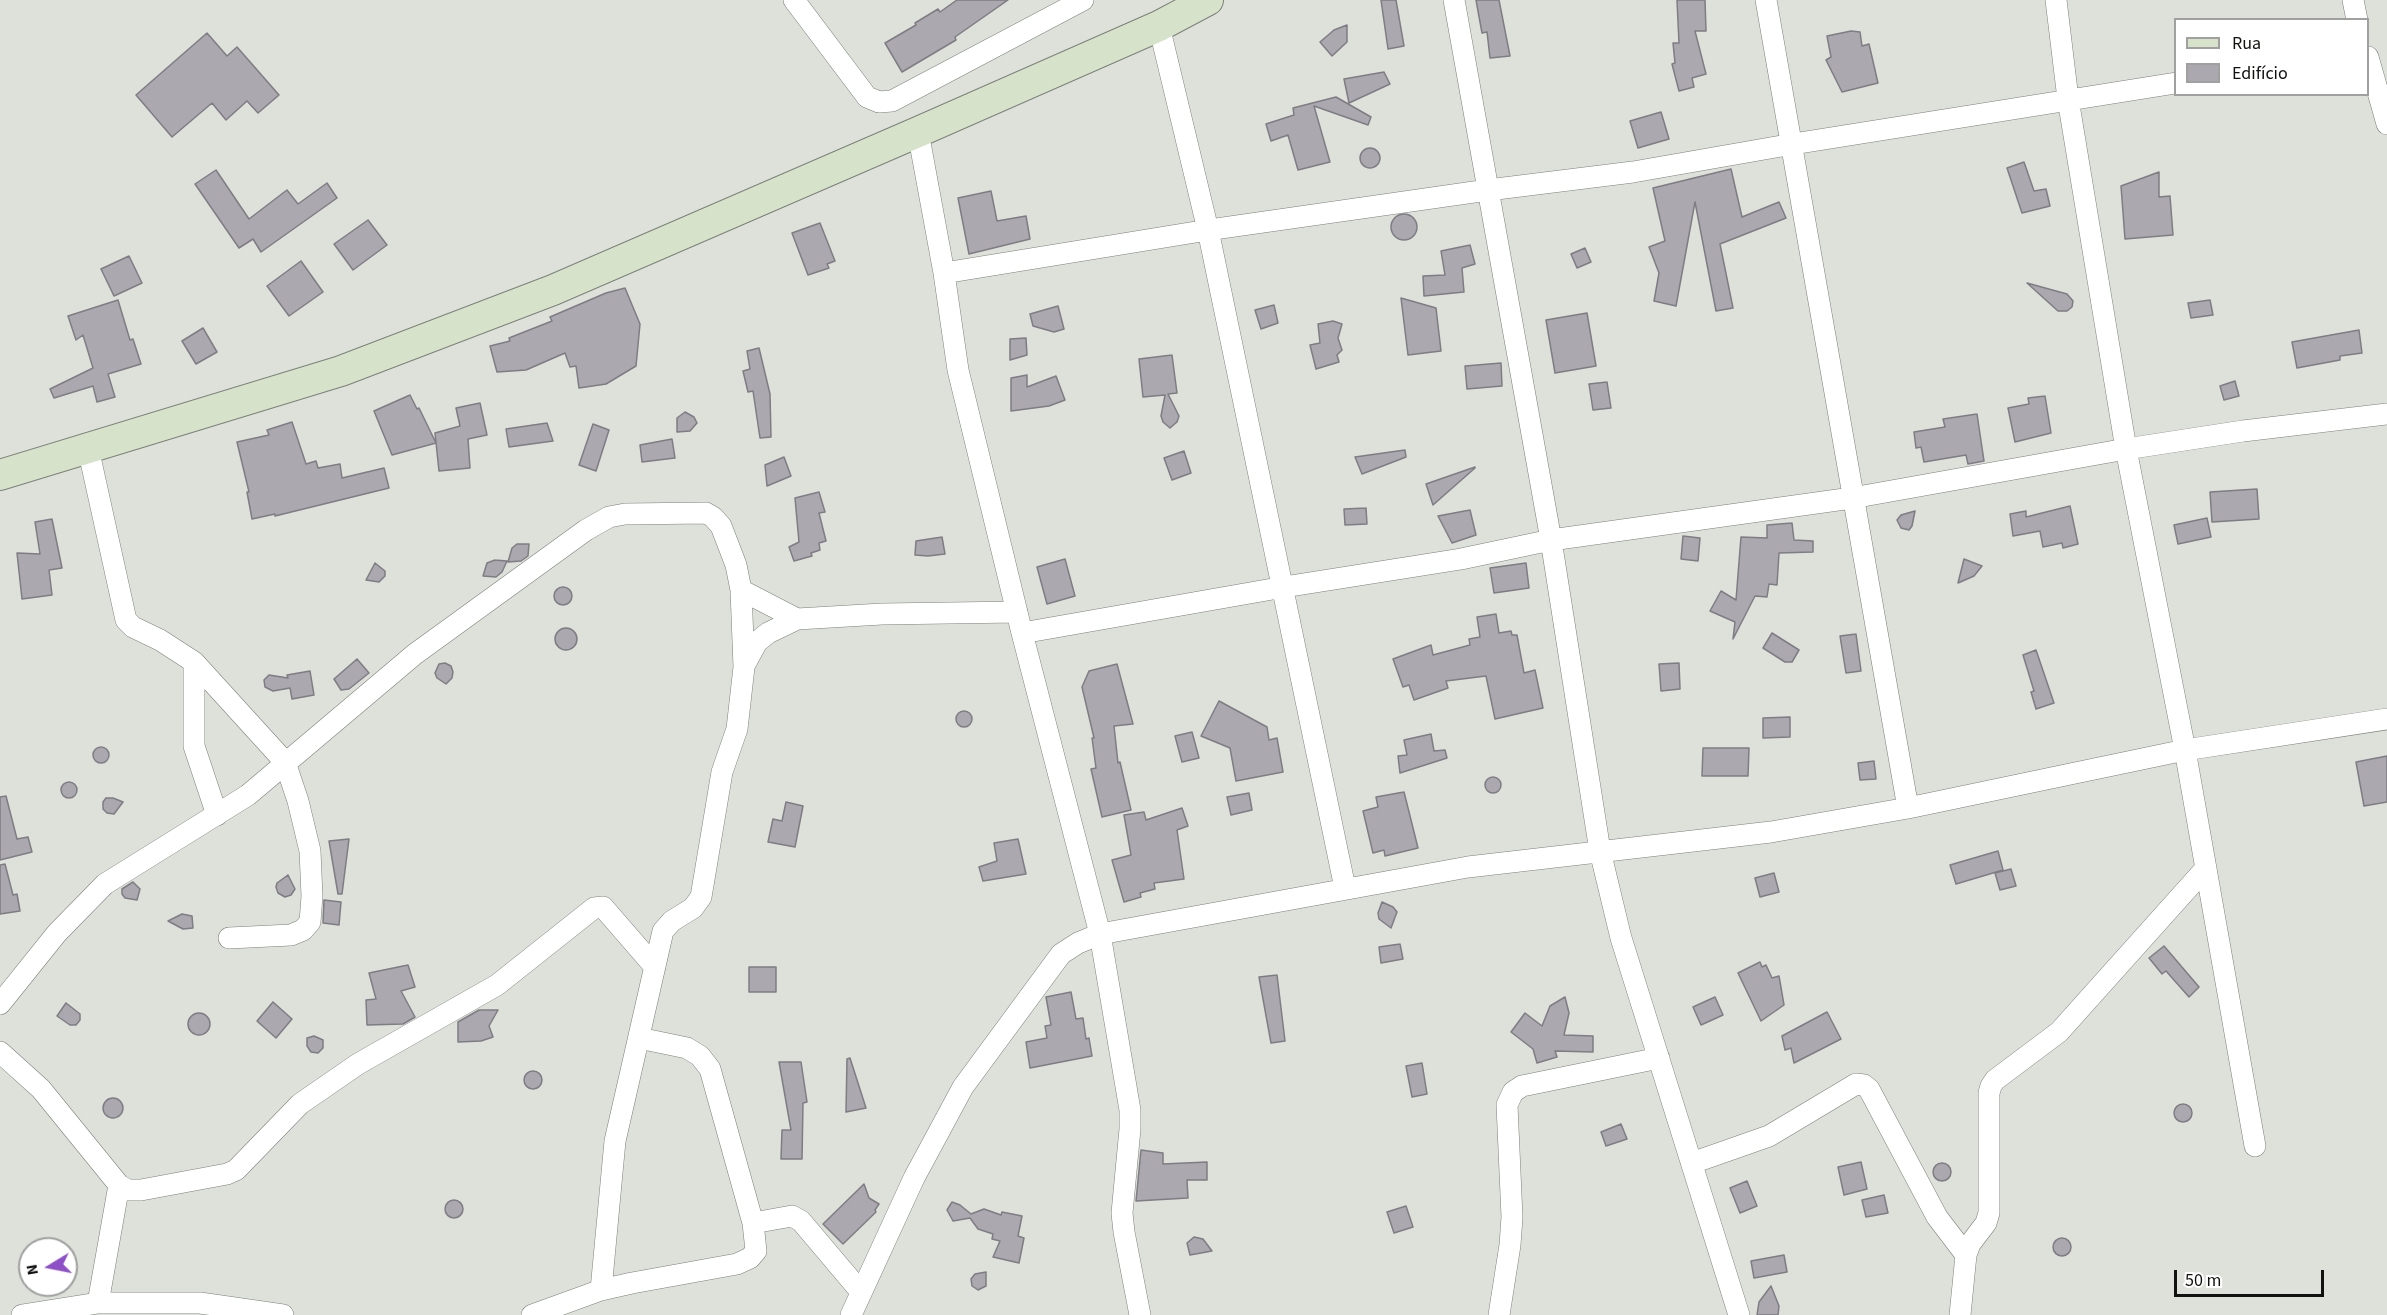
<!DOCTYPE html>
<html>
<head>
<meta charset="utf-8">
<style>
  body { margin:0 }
  #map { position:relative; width:2387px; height:1315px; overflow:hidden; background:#dde1da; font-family:"Source Sans 3",sans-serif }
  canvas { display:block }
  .legend { position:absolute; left:2174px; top:18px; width:195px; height:78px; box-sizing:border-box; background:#fff; border:2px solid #a0a09f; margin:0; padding:8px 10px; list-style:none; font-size:18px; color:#111210 }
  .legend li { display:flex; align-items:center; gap:12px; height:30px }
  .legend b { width:30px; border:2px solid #a0a09f }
  .north { position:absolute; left:18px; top:1237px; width:60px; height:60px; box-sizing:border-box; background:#fff; border:2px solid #a0a09f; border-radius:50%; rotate:260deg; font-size:16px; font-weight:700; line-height:24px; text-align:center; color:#111210 }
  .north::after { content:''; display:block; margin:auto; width:21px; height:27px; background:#8e50c6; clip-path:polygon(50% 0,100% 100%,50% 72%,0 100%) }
  .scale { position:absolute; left:2174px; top:1270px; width:150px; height:27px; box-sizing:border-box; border:3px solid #111210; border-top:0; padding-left:8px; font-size:18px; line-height:21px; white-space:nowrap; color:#111210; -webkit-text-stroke:4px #fff; paint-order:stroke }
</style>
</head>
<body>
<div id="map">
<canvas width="2387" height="1315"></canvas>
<ul class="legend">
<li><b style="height:8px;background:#d6e2c9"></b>Rua</li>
<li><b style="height:16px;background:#aba8af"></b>Edifício</li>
</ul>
<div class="north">N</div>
<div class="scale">50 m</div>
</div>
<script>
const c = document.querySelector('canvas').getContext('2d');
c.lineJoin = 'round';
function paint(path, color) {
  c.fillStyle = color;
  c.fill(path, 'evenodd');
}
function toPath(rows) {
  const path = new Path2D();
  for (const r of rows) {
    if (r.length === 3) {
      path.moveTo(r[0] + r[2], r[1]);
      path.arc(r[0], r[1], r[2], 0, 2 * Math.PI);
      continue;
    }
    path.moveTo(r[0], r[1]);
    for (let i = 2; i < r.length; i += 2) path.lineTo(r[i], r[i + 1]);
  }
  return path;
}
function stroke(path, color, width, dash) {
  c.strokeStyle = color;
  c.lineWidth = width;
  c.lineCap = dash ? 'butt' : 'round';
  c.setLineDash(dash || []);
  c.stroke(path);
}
const building = toPath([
  [957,0,1008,0,955,37,956,40,902,72,885,43,916,25,915,23,938,9,940,12,957,0],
  [1381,0,1396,0,1404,46,1388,49,1381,0],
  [1476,0,1499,0,1510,56,1490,58,1487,32,1482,33,1476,0],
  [1677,0,1705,0,1706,31,1695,31,1706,74,1692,78,1694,87,1679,91,1672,64,1675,63,1673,43,1679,43,1677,0],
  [1347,25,1347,42,1332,56,1320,42,1334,30,1347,25],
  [1851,31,1860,32,1862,46,1869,44,1878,83,1842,92,1826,60,1831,57,1827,36,1851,31],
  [207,33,227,56,237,47,279,95,258,113,247,101,226,120,212,103,172,137,136,95,207,33],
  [1384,72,1390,84,1349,103,1344,79,1384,72],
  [1336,97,1371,117,1368,125,1314,106,1330,162,1298,170,1288,135,1271,141,1266,124,1294,115,1293,108,1336,97],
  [1661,112,1669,139,1638,148,1630,121,1661,112],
  [1370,158,10],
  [2024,162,2034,191,2046,189,2050,206,2022,213,2007,168,2024,162],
  [1731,169,1742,217,1779,202,1786,218,1720,244,1733,308,1716,311,1695,202,1676,306,1654,301,1659,273,1649,247,1665,241,1653,188,1731,169],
  [216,170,249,219,287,190,298,204,327,183,337,198,261,252,253,239,239,248,195,184,216,170],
  [2159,172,2159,197,2170,196,2173,235,2125,239,2121,186,2159,172],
  [991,191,997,221,1026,216,1030,239,969,254,958,198,991,191],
  [1404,227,13],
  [368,220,387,245,353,270,334,244,368,220],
  [820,223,835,261,827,264,829,268,808,275,792,233,820,223],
  [1470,245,1475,264,1462,268,1464,292,1424,296,1423,276,1445,275,1441,251,1470,245],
  [1585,248,1591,262,1577,268,1571,254,1585,248],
  [129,256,142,283,114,296,101,269,129,256],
  [301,261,323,292,289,316,267,286,301,261],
  [2027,283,2067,294,2073,301,2072,307,2067,311,2058,311,2027,283],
  [625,288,640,324,636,366,606,384,579,388,576,366,570,367,565,353,526,370,497,372,490,346,510,341,509,338,552,321,550,317,606,293,625,288],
  [1401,298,1436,308,1441,351,1408,355,1401,298],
  [118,300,130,340,133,339,141,364,108,374,115,397,97,402,93,386,54,398,50,389,93,368,83,335,76,340,68,316,118,300],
  [2210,300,2213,315,2191,318,2188,303,2210,300],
  [1274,305,1278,323,1261,329,1255,310,1274,305],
  [1058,306,1064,329,1054,332,1033,326,1030,314,1058,306],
  [1587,313,1596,366,1555,373,1546,320,1587,313],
  [1333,321,1342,324,1338,338,1342,350,1337,355,1339,362,1316,369,1310,345,1320,343,1318,324,1333,321],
  [203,328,217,352,196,364,182,341,203,328],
  [2359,330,2362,353,2340,356,2340,360,2297,368,2292,342,2359,330],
  [1026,338,1027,355,1010,360,1010,339,1026,338],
  [759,348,770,394,771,437,760,438,753,391,748,392,743,371,750,369,747,351,759,348],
  [1172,355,1177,393,1168,394,1179,416,1177,422,1170,428,1163,422,1161,416,1165,395,1143,397,1139,359,1172,355],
  [1501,363,1502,386,1467,389,1465,366,1501,363],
  [1027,375,1027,387,1056,376,1065,400,1049,406,1011,411,1011,378,1027,375],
  [2235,381,2239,396,2224,400,2220,386,2235,381],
  [1607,382,1611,408,1593,410,1589,384,1607,382],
  [410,395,417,409,419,408,436,443,392,455,374,411,410,395],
  [2045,396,2051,433,2015,442,2008,408,2029,404,2028,398,2045,396],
  [480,403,487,435,468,439,470,468,439,471,435,433,460,426,456,408,480,403],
  [685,412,694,417,697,423,690,431,677,432,677,418,685,412],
  [1977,414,1984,461,1968,464,1966,455,1924,462,1921,447,1916,448,1914,432,1945,427,1943,419,1977,414],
  [292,422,306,464,316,461,318,468,340,464,342,478,384,468,389,488,275,516,275,514,252,519,247,492,249,492,237,442,269,435,267,430,292,422],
  [547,423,553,441,509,447,506,429,547,423],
  [593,424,609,430,596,471,579,465,593,424],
  [672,439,675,458,642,462,640,445,672,439],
  [1405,450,1406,457,1362,474,1355,457,1405,450],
  [1184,451,1191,473,1172,480,1164,458,1184,451],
  [784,457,791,476,767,486,765,465,784,457],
  [1475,467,1475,468,1433,505,1426,484,1475,467],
  [2257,489,2259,519,2212,522,2210,492,2257,489],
  [819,492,825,512,819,513,826,541,819,543,820,550,811,553,812,556,794,561,789,547,799,542,795,498,819,492],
  [2070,506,2078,544,2063,548,2062,543,2043,547,2040,531,2013,536,2010,514,2026,511,2026,517,2070,506],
  [1366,508,1367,524,1345,525,1344,509,1366,508],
  [1470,510,1476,535,1452,543,1438,516,1470,510],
  [1915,511,1912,526,1909,530,1901,528,1897,520,1901,515,1915,511],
  [2207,518,2211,537,2178,544,2174,525,2207,518],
  [52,519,62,568,49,570,52,595,22,599,17,553,40,554,35,522,52,519],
  [1792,523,1794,540,1813,541,1813,552,1779,553,1777,585,1769,584,1767,597,1755,596,1733,639,1735,622,1710,611,1721,591,1736,600,1741,537,1767,538,1767,525,1792,523],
  [1683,536,1700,538,1698,561,1681,559,1683,536],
  [942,537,945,554,928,556,915,555,916,541,942,537],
  [517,544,529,544,528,556,521,561,508,562,512,548,517,544],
  [1065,559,1075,596,1047,604,1037,567,1065,559],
  [1964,559,1982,566,1974,576,1958,583,1964,559],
  [495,560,507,561,502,572,496,577,483,576,487,563,495,560],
  [375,563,385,571,385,576,379,582,366,580,375,563],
  [1526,563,1529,588,1494,593,1490,568,1526,563],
  [563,596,9],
  [1496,614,1499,633,1511,631,1512,635,1517,635,1524,673,1535,670,1543,708,1495,719,1486,676,1446,681,1448,688,1414,700,1409,685,1403,687,1393,659,1431,645,1433,655,1470,645,1469,639,1480,637,1477,617,1496,614],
  [566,639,11],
  [1772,633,1799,650,1792,662,1785,662,1763,648,1772,633],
  [1856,634,1861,671,1846,673,1840,636,1856,634],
  [2036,650,2054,703,2036,709,2031,692,2034,691,2023,655,2036,650],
  [357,659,369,673,349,689,341,690,334,679,357,659],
  [445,663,451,666,453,672,452,678,446,684,437,678,435,673,439,664,445,663],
  [1679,663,1680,689,1661,691,1659,664,1679,663],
  [1117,664,1133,724,1114,726,1118,763,1120,762,1131,810,1102,817,1091,769,1096,768,1092,738,1094,738,1082,687,1089,671,1117,664],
  [310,671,314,695,292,699,290,688,273,691,265,687,264,680,269,675,288,678,287,675,310,671],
  [1219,701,1267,727,1269,740,1277,738,1283,772,1236,781,1230,748,1201,736,1219,701],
  [964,719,8],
  [1790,717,1790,737,1763,738,1763,718,1790,717],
  [1192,732,1199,758,1182,762,1175,736,1192,732],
  [1431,734,1434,751,1445,750,1447,758,1400,773,1398,756,1407,755,1404,740,1431,734],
  [101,755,8],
  [1703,748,1749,748,1748,776,1702,776,1703,748],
  [2387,756,2387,802,2364,806,2356,762,2387,756],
  [1874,761,1876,779,1860,780,1858,763,1874,761],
  [1493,785,8],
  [69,790,8],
  [1404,792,1418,848,1385,856,1384,850,1373,853,1363,811,1378,807,1376,797,1404,792],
  [1249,793,1252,810,1231,815,1227,797,1249,793],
  [6,796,17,839,28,837,32,852,0,860,0,797,6,796],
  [106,798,113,798,123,802,114,814,107,813,103,809,103,802,106,798],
  [786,802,803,806,795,847,768,842,773,819,782,821,786,802],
  [1182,808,1188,826,1177,830,1184,879,1154,883,1155,889,1140,893,1141,897,1124,902,1112,860,1131,855,1124,815,1144,812,1146,820,1182,808],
  [349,839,342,894,338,894,329,841,349,839],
  [1018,839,1026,874,983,881,979,867,997,861,994,843,1018,839],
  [1998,851,2003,870,1956,884,1950,865,1998,851],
  [5,864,13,895,17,894,20,911,0,914,0,865,5,864],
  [2011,869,2016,886,2000,890,1995,873,2011,869],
  [1774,873,1779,892,1760,897,1755,878,1774,873],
  [288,875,295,889,291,895,285,897,278,893,276,887,277,883,288,875],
  [133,882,140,889,137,900,125,898,122,894,122,889,133,882],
  [324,900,341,902,339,925,323,923,324,900],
  [1382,902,1393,907,1397,912,1391,928,1379,919,1378,913,1382,902],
  [182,914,192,916,193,928,183,929,168,921,182,914],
  [1400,944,1403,959,1381,963,1379,947,1400,944],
  [2164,946,2199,987,2189,997,2166,971,2162,974,2149,958,2164,946],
  [1760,962,1762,967,1766,965,1772,978,1779,976,1784,1005,1761,1021,1738,973,1760,962],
  [408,965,415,987,401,991,415,1017,403,1024,367,1025,366,1000,376,999,369,973,408,965],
  [749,967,776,967,776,992,749,992,749,967],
  [1277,975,1285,1041,1271,1043,1259,977,1277,975],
  [1071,992,1076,1019,1083,1018,1086,1039,1089,1038,1092,1056,1030,1068,1026,1042,1047,1038,1045,1026,1051,1025,1046,997,1071,992],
  [1565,997,1569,1013,1564,1035,1593,1036,1593,1052,1555,1051,1557,1057,1537,1063,1533,1049,1511,1032,1525,1013,1542,1026,1550,1006,1565,997],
  [1715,997,1723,1015,1701,1025,1693,1007,1715,997],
  [273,1002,292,1019,276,1038,257,1021,273,1002],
  [66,1003,80,1014,80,1020,76,1025,70,1025,57,1016,66,1003],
  [479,1010,498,1010,489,1026,493,1037,481,1041,458,1042,458,1022,479,1010],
  [1827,1012,1841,1039,1794,1063,1791,1048,1785,1050,1782,1036,1827,1012],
  [199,1024,11],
  [314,1036,323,1040,323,1048,318,1053,311,1052,307,1046,307,1038,314,1036],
  [850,1058,866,1108,846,1112,847,1059,850,1058],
  [779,1062,801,1062,807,1102,803,1103,802,1159,781,1159,782,1130,791,1130,779,1062],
  [1422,1063,1427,1094,1412,1097,1406,1066,1422,1063],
  [533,1080,9],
  [113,1108,10],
  [2183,1113,9],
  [1621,1124,1627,1139,1606,1146,1601,1132,1621,1124],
  [1141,1150,1163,1153,1163,1164,1207,1162,1207,1180,1187,1180,1188,1198,1136,1201,1141,1150],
  [1861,1162,1867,1189,1844,1195,1838,1167,1861,1162],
  [1942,1172,9],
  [1747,1181,1757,1206,1740,1213,1730,1188,1747,1181],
  [864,1184,869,1198,879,1204,875,1210,876,1212,843,1244,823,1224,864,1184],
  [1884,1195,1888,1213,1866,1217,1862,1200,1884,1195],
  [454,1209,9],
  [952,1202,960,1205,971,1214,984,1209,1001,1215,1002,1212,1022,1216,1018,1236,1024,1238,1019,1263,993,1257,1000,1241,992,1239,993,1234,978,1229,970,1218,953,1221,947,1210,952,1202],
  [1406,1206,1413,1227,1394,1233,1387,1212,1406,1206],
  [1194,1237,1203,1239,1212,1251,1190,1255,1187,1243,1194,1237],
  [2062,1247,9],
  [1784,1255,1787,1272,1754,1278,1751,1261,1784,1255],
  [986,1272,986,1286,978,1290,972,1286,971,1279,975,1274,986,1272],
  [1771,1286,1779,1306,1778,1315,1757,1315,1759,1302,1771,1286]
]);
const street = toPath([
  [794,0,867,97,879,102,892,101,1083,0],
  [1454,0,1551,540,1600,851,1621,938,1739,1315],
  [1766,0,1908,808],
  [2056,0,2068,99,2126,449,2185,750,2255,1146],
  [2353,0,2357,20],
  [1159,26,1208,230,1345,888],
  [2368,57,2387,124],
  [918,132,944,273,958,370,1022,633,1100,934,1130,1110,1130,1129,1122,1213,1124,1232,1140,1315],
  [944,273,1208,230,1488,190,1633,172,1793,144,2176,83],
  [88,448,126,620,133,627,160,640,194,662,285,762,298,801,310,851,312,896,310,922,303,930,291,935,229,938],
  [741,590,797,619],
  [1022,633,1284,587,1461,559,1551,540,1852,498,2126,449,2243,431,2387,414],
  [194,662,194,746,217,815],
  [744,666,757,642,768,633,797,619,882,614,1017,612],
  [0,1004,57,933,105,884,248,795,415,654,586,530,609,517,625,514,706,513,713,517,721,526,736,565,741,590,744,667,737,729,722,772,701,897,693,908,672,921,663,931,615,1141,601,1290],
  [0,1052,41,1089,119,1185,128,1190,141,1190,227,1174,236,1170,300,1104,358,1064,497,985,594,908,603,907,655,967],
  [1692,1163,1769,1136,1856,1084,1864,1085,1869,1089,1937,1217,1966,1255],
  [753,1223,792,1216,801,1221,861,1292],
  [98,1303,119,1185],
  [22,1315,98,1303,200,1303,283,1315],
  [532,1315,601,1290,632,1283,737,1264,750,1258,756,1251,753,1223,710,1069,700,1056,687,1048,639,1038],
  [851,1315,914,1178,963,1087,1061,954,1078,943,1100,934,1468,867,1771,832,1908,808,2185,750,2387,719],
  [1499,1315,1510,1245,1512,1217,1507,1105,1513,1092,1522,1086,1659,1058],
  [1960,1315,1966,1255,1970,1244,1986,1223,1989,1213,1989,1093,1991,1086,1995,1080,2059,1032,2206,868]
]);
const secondary = toPath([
  [0,475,341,371,553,290,918,132,1159,26,1208,0]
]);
paint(building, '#aba8af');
stroke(building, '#7f7c83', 1.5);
stroke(street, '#7c8079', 22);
stroke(secondary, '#7c8079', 32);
stroke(street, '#fff', 21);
stroke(secondary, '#d6e2c9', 30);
</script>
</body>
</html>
